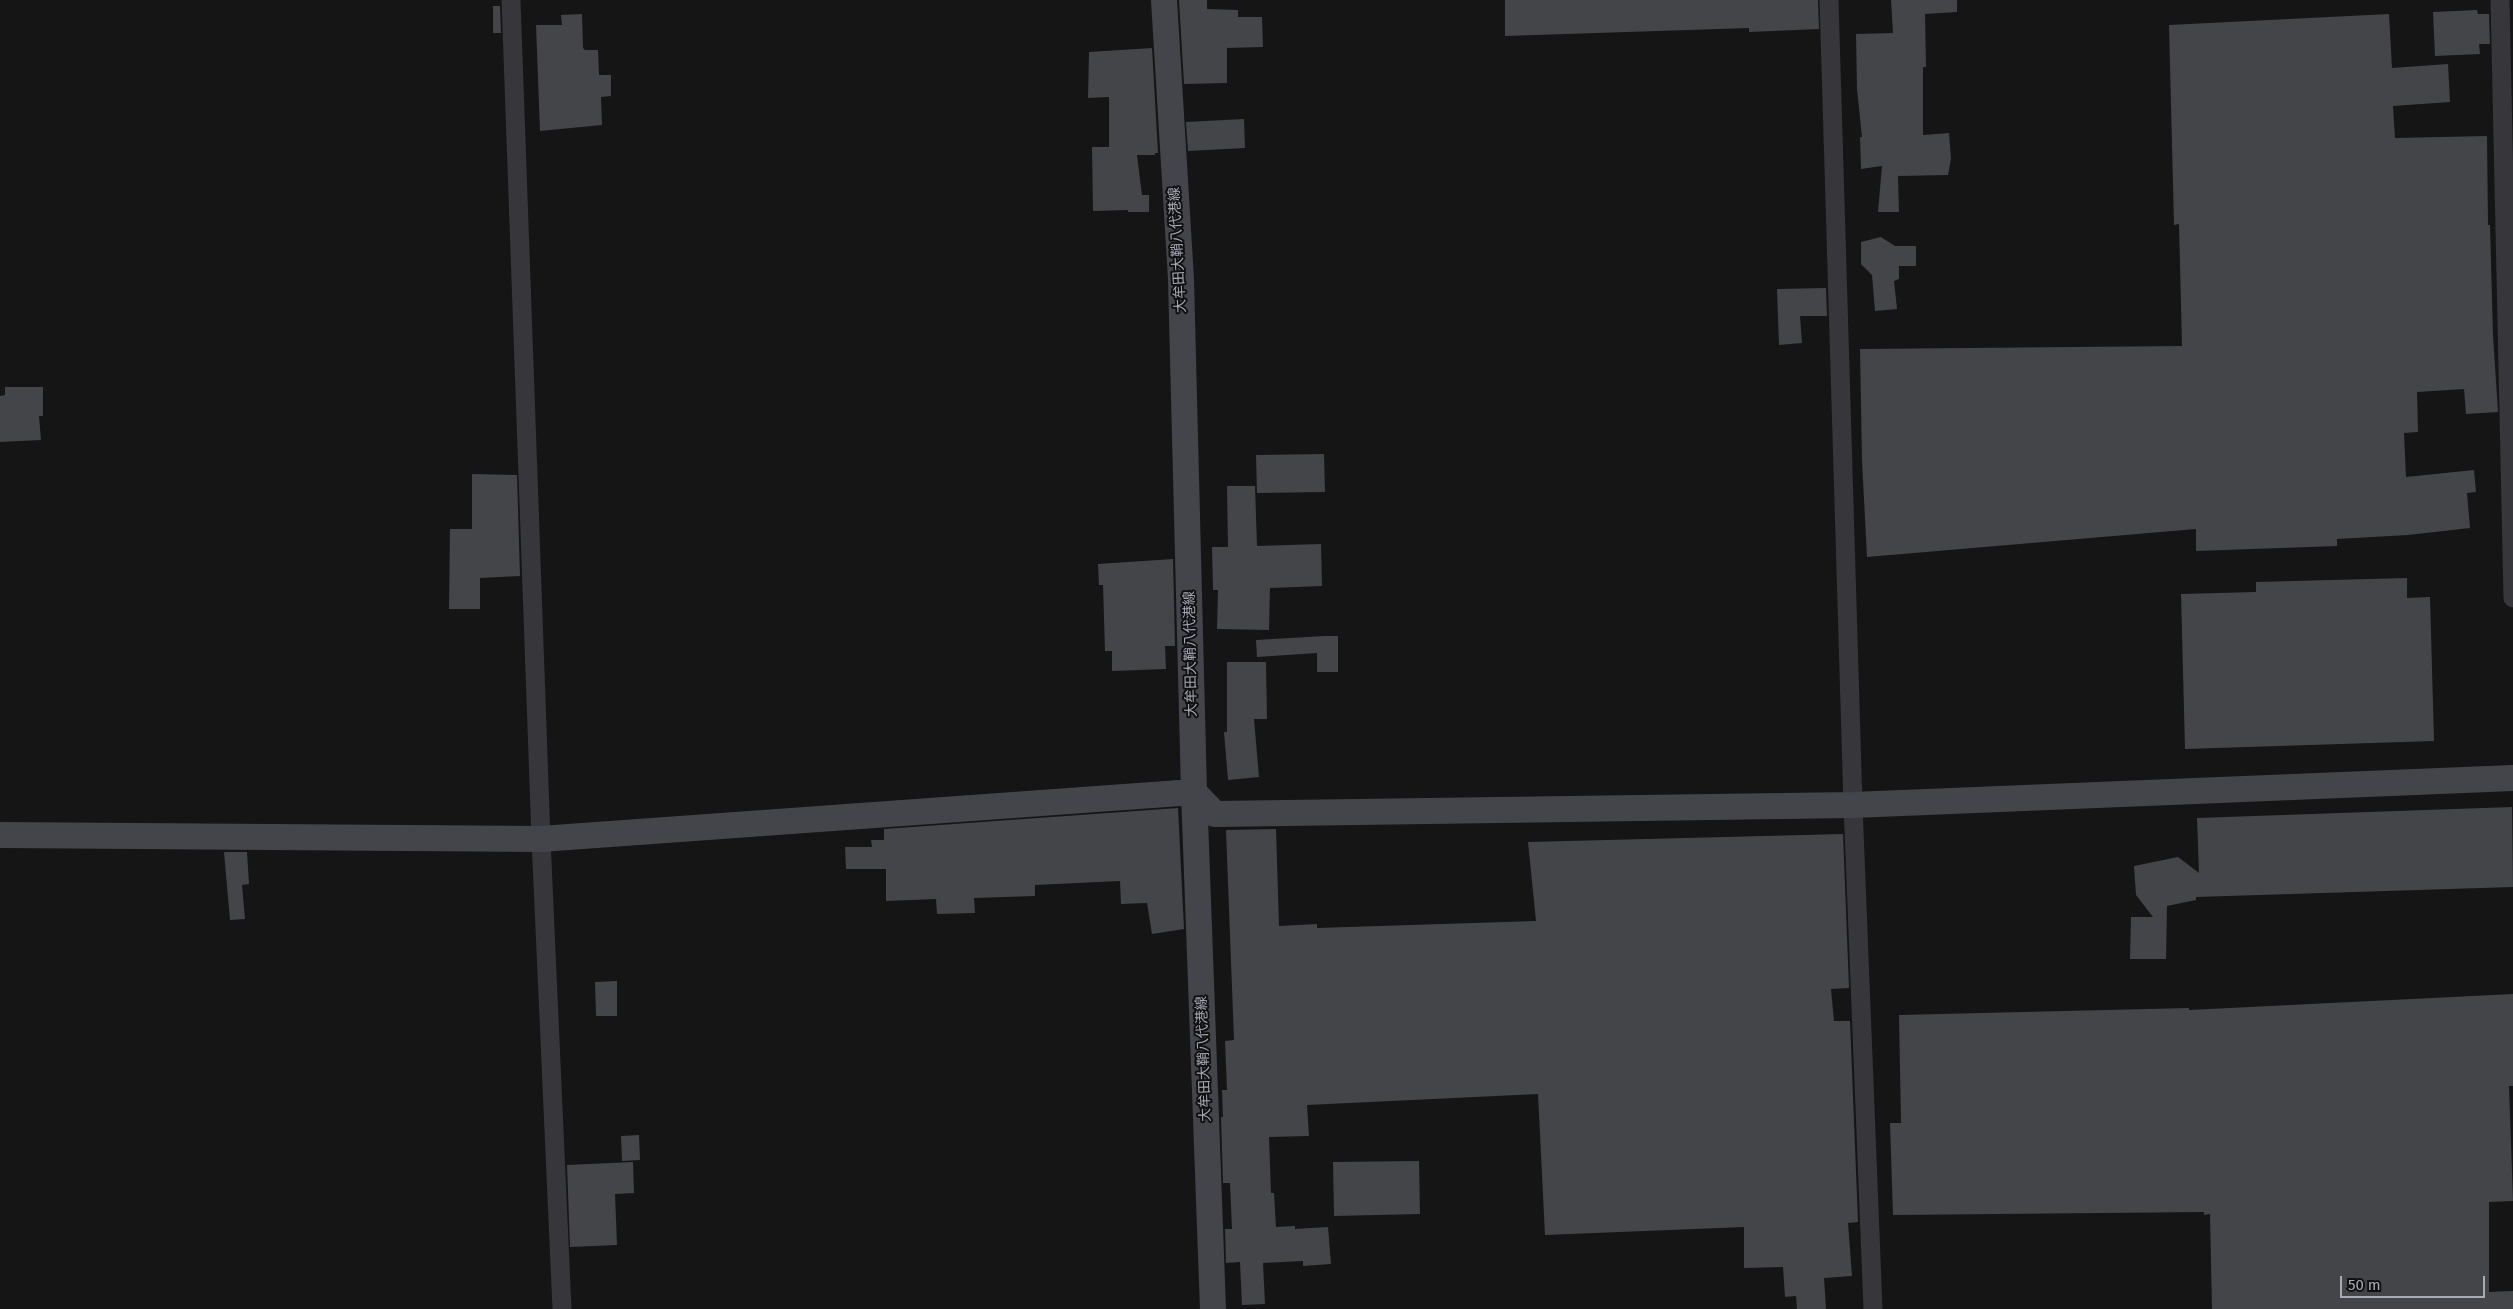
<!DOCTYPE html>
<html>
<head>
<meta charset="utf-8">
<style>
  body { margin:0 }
  #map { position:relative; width:2513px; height:1309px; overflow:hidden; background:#151516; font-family:"Fira Sans",sans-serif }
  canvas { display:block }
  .scale { position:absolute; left:2340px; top:1276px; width:145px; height:22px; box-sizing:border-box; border:2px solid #a7abb6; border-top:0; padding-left:6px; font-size:15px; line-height:18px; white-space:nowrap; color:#a7abb6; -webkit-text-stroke:4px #101011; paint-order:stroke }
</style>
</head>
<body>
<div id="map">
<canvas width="2513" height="1309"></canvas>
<div class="scale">50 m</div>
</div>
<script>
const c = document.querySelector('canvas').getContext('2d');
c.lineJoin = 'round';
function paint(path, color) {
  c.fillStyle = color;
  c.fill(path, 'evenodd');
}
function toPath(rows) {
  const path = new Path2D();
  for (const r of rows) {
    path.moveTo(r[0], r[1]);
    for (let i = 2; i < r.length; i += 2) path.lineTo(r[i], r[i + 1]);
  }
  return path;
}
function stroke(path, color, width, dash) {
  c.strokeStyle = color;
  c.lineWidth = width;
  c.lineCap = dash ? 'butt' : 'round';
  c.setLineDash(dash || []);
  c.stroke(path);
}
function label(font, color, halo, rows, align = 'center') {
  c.font = font + ' "Fira Sans","Noto Sans JP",sans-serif';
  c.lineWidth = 4;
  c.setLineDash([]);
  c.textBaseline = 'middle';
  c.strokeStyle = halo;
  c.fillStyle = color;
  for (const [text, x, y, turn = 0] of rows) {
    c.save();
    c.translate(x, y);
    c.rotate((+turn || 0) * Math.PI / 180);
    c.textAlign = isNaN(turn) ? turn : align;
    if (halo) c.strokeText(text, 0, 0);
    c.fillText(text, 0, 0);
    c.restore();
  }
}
const building = toPath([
  [1179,0,1207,0,1207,9,1238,10,1238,17,1262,17,1263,47,1227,48,1227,83,1184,84],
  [1505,0,1818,0,1819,29,1749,32,1749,28,1505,36],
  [1891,0,1957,0,1957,12,1925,14,1926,67,1923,67,1923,135,1949,133,1951,159,1948,175,1898,176,1899,212,1878,212,1882,166,1861,169,1860,137,1862,137,1857,89,1856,34,1893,33],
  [493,6,500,6,501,33,493,33],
  [2477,10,2478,14,2489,14,2490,44,2479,44,2480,54,2435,56,2433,12],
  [582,14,583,48,585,50,598,50,599,75,611,75,611,96,601,97,602,125,540,131,536,25,562,25,561,15],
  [2389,14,2392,68,2448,64,2450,102,2393,106,2395,138,2487,136,2488,225,2490,225,2493,336,2498,412,2466,414,2464,389,2417,392,2418,432,2404,433,2406,477,2474,470,2476,492,2467,493,2470,528,2408,535,2337,539,2337,546,2196,551,2196,529,1867,557,1862,461,1860,349,2182,346,2179,224,2174,225,2169,25],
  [1152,48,1158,153,1155,153,1155,155,1137,155,1142,195,1149,195,1149,212,1128,212,1128,210,1093,211,1092,147,1109,147,1109,97,1088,98,1089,52],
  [1244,119,1245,148,1188,151,1186,122],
  [1881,237,1895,246,1916,246,1916,266,1899,266,1899,279,1894,281,1897,309,1875,311,1872,275,1861,264,1861,242],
  [1826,288,1827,316,1800,316,1802,343,1779,345,1777,289],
  [5,387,43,387,43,416,39,416,41,440,0,442,0,396,5,395],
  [1324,454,1325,492,1257,493,1256,455],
  [472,474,517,475,520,576,480,578,480,609,449,609,450,529,472,529],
  [1227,486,1255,486,1257,546,1321,544,1322,586,1270,588,1269,630,1217,629,1218,590,1213,590,1212,547,1228,547],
  [1173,559,1175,646,1165,646,1166,669,1112,671,1112,651,1105,651,1103,585,1099,585,1098,564],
  [2407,578,2407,598,2430,597,2434,741,2185,749,2181,594,2256,592,2256,582],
  [1324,636,1338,636,1338,672,1317,672,1317,653,1257,657,1256,640],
  [1227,662,1266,662,1267,719,1254,719,1259,777,1228,780,1224,732,1227,732],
  [2512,807,2513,887,2196,897,2196,900,2167,906,2166,959,2130,959,2131,917,2153,917,2136,895,2134,866,2178,857,2199,873,2197,818],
  [1178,808,1184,929,1152,934,1147,903,1121,904,1120,881,1035,885,1035,896,974,898,975,913,937,914,936,899,886,901,886,869,846,869,845,847,872,847,871,840,884,840,884,829],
  [1276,829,1279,926,1317,924,1317,928,1536,921,1528,842,1843,834,1849,988,1831,989,1834,1021,1850,1021,1858,1222,1848,1223,1852,1276,1824,1278,1826,1309,1797,1309,1796,1296,1785,1297,1783,1267,1744,1268,1744,1227,1545,1235,1538,1094,1307,1105,1309,1136,1269,1137,1271,1193,1274,1193,1276,1227,1295,1226,1295,1229,1328,1227,1331,1264,1303,1266,1303,1261,1263,1263,1265,1304,1242,1305,1240,1262,1226,1263,1225,1229,1232,1229,1230,1183,1223,1183,1221,1117,1223,1117,1222,1090,1227,1090,1225,1041,1234,1040,1226,830],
  [224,852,247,852,249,884,242,885,245,919,230,920],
  [617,981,617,1016,596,1016,595,982],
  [2513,994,2513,1086,2509,1086,2513,1201,2489,1202,2489,1292,2513,1291,2513,1309,2212,1309,2210,1214,2204,1215,2204,1212,1893,1215,1890,1123,1901,1123,1899,1015,2189,1008,2189,1010],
  [639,1135,640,1160,622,1161,621,1136],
  [1419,1161,1420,1214,1334,1216,1333,1162],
  [633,1162,634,1193,615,1194,617,1245,570,1247,567,1165]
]);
const minor = toPath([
  [511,0,541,839,562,1309],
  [1829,0,1853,805,1873,1309],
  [2500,0,2513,598]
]);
const secondary = toPath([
  [1164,0,1181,279,1194,792,1213,1309],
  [1194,792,1215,814,1853,805,2513,778],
  [0,835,541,839,1194,792]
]);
const streetNames = [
  ["大牟田大鞘八代港線",1178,250,-93],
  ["大牟田大鞘八代港線",1191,654,-91],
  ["大牟田大鞘八代港線",1204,1059,-92]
];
paint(building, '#444549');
stroke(minor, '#36363b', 19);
stroke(secondary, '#44454b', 26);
label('14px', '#a7abb6', '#101011', streetNames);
</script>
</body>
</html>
